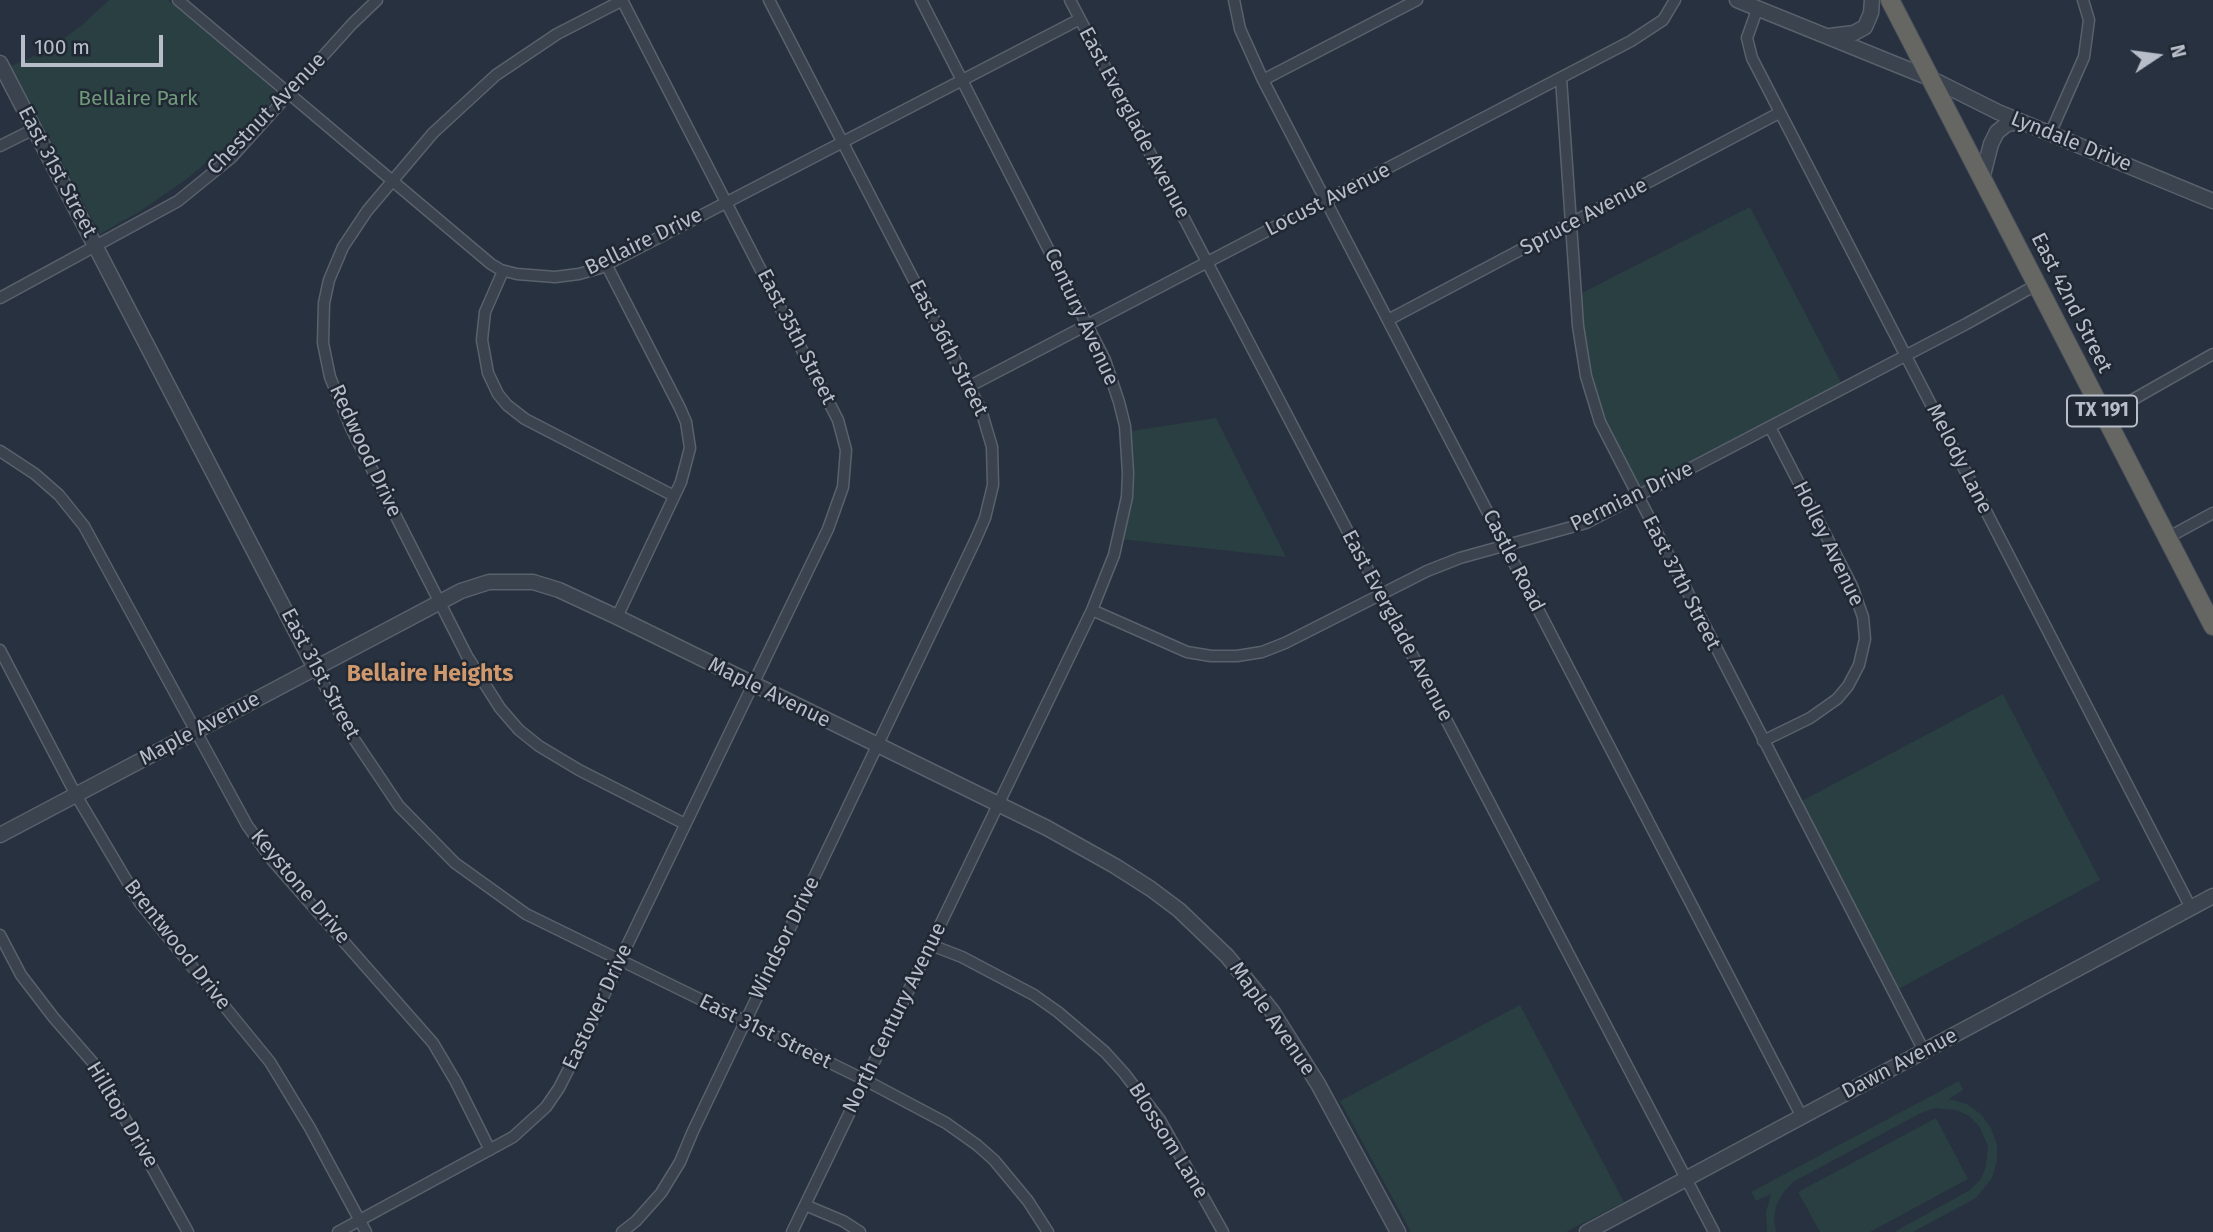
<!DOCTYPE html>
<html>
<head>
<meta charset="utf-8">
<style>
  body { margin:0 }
  #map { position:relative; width:2213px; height:1232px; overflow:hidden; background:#27313f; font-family:"Fira Sans",sans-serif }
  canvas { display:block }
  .north { position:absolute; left:2122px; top:21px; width:70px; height:70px; -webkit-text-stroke:5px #202834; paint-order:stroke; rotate:77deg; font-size:19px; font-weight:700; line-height:28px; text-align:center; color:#b7bec9 }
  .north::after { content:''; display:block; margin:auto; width:24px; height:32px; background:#b7bec9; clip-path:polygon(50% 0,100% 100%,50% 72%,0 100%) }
  .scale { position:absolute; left:21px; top:35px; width:142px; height:32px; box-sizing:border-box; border:4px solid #b7bec9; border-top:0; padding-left:9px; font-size:21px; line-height:24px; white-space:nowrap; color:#b7bec9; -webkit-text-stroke:5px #202834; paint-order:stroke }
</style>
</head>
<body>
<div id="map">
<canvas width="2213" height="1232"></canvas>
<div class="north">N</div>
<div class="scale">100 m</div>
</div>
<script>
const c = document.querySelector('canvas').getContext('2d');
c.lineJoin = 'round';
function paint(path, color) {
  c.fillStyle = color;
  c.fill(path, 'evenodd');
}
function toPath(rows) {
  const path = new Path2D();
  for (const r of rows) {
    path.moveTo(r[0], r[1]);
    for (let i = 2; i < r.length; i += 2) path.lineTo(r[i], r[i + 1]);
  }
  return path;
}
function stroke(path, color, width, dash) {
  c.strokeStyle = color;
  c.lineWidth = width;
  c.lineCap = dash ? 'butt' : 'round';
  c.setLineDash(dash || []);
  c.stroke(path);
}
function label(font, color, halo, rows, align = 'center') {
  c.font = font + ' "Fira Sans",sans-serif';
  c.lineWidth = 5;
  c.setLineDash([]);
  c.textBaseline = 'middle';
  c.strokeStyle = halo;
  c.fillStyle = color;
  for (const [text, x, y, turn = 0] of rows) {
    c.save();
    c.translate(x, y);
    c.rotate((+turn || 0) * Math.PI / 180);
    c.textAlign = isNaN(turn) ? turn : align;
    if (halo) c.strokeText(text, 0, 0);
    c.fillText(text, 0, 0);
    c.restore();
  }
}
const green = toPath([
  [109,0,168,0,275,91,275,98,244,131,188,178,139,212,100,234,11,66,43,52,63,39,81,26],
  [1750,207,1844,388,1637,497,1600,422,1576,296],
  [1216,418,1286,557,1119,539,1124,515,1125,432],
  [2003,694,2100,880,1893,992,1796,804],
  [1520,1005,1624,1202,1566,1232,1411,1232,1340,1101],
  [1959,1081,1963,1090,1949,1099,1967,1104,1981,1114,1991,1128,1997,1144,1997,1161,1992,1178,1976,1198,1913,1232,1894,1232,1970,1190,1980,1180,1986,1167,1988,1146,1979,1126,1969,1116,1956,1110,1935,1108,1921,1113,1793,1182,1783,1193,1776,1206,1774,1220,1776,1232,1767,1232,1766,1212,1771,1194,1756,1201,1751,1192],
  [1936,1118,1968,1179,1870,1232,1820,1232,1798,1192]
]);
const minor = toPath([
  [178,0,491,264,501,270,517,274,555,277,579,274,600,268,1080,19],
  [623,0,557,34,496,75,433,133,367,211,343,247,329,280,324,303,323,343,330,377,351,428,467,656,500,708,519,730,539,746,579,770,685,824],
  [1070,0,1714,1232],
  [1234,0,1240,29,1263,80,1802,1117],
  [1758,7,1747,38,1752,58,2191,908],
  [1561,78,1578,326,1586,376,1600,422,1924,1051],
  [1263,80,1417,0],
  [2050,134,2084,57,2089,20,2083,0],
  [0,146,34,129],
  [606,264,680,408,686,422,690,448,681,482,617,617],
  [503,271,485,312,482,340,488,373,498,394,507,405,525,419,674,496],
  [0,298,178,201,232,157,352,24,377,0],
  [1388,320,1779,113],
  [970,386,1631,41,1663,20,1675,0],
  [2104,416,2213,354],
  [0,451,35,474,59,495,84,526,247,825,272,860,433,1043,456,1082,490,1150],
  [2167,538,2213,513],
  [1092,610,1187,652,1211,656,1237,656,1262,652,1285,643,1427,571,1460,558,1586,523,1966,324,2036,285],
  [0,650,76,795,140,903,270,1062,310,1128,366,1232],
  [315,668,354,739,399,806,455,863,526,914,865,1080,946,1123,977,1145,994,1160,1028,1201,1048,1232],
  [1763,741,1810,718,1837,699,1848,686,1859,665,1865,639,1863,617,1852,586,1770,427],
  [0,935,21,975,54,1018,95,1065,188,1232],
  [931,945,962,957,1034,995,1058,1012,1105,1052,1124,1073,1160,1120,1223,1232],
  [805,1205,843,1221,860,1232],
  [338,1232,513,1137,546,1107,559,1088,585,1037,619,962,828,529,843,487,846,450,838,420,622,0],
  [622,1232,636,1221,661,1193,680,1162,693,1131,975,541,985,518,993,485,992,447,981,410,769,0],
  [792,1232,1092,610,1114,555,1127,497,1128,473,1125,426,1119,402,1105,360,921,0]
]);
const tertiary = toPath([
  [1737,0,1932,79,1998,112,2213,201],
  [1830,36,1854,33,1865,27,1871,13,1872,0],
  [0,63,315,668],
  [1982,179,1991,144,1997,132,2007,124,2020,122],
  [0,835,461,591,489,582,533,582,559,590,617,617,1047,828,1115,866,1151,889,1179,910,1227,956,1272,1011,1318,1084,1398,1232],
  [1587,1232,2213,896]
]);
const trunk = toPath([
  [1890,0,2213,626]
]);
const shields = [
  [2102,411,70]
];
const shieldNames = [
  ["TX 191",2102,411]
];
const parkNames = [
  ["Bellaire Park",138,99]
];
const streetNames = [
  ["Chestnut Avenue",267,114,-46],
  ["East Everglade Avenue",1134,123,62],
  ["Lyndale Drive",2071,142,22],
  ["East 31st Street",57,172,62],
  ["Locust Avenue",1328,200,-27],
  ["Spruce Avenue",1584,217,-28],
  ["Bellaire Drive",644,242,-26],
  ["East 42nd Street",2071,303,63],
  ["Century Avenue",1081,317,65],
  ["East 35th Street",796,337,63],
  ["East 36th Street",948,348,63],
  ["Redwood Drive",365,451,65],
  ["Melody Lane",1959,459,63],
  ["Permian Drive",1632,497,-26],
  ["Holley Avenue",1828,544,64],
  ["Castle Road",1513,561,63],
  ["East 37th Street",1681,583,63],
  ["East Everglade Avenue",1397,626,62],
  ["East 31st Street",320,674,62],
  ["Maple Avenue",769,693,26],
  ["Maple Avenue",200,729,-28],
  ["Keystone Drive",300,887,50],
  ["Windsor Drive",785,938,-64],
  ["Brentwood Drive",177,945,52],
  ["Eastover Drive",598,1007,-65],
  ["North Century Avenue",895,1018,-64],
  ["Maple Avenue",1272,1019,55],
  ["East 31st Street",765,1032,26],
  ["Dawn Avenue",1900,1064,-28],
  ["Hilltop Drive",122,1115,59],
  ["Blossom Lane",1168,1141,58]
];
const neighbourhoodNames = [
  ["Bellaire Heights",430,675]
];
paint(green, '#2a3f41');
stroke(minor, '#59616c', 13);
stroke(tertiary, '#59616c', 17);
stroke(trunk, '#464e59', 20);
stroke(minor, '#3b434f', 10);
stroke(tertiary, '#3b434f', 14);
stroke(trunk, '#666663', 18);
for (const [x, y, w] of shields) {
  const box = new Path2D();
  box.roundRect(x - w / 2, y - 15.5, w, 31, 5);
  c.fillStyle = '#202834';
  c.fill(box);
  stroke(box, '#b7bec9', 2);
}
label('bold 19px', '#b7bec9', null, shieldNames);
label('21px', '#70997a', '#202834', parkNames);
label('21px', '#b7bec9', '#202834', streetNames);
label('bold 23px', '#cf986d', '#202834', neighbourhoodNames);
</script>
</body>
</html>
